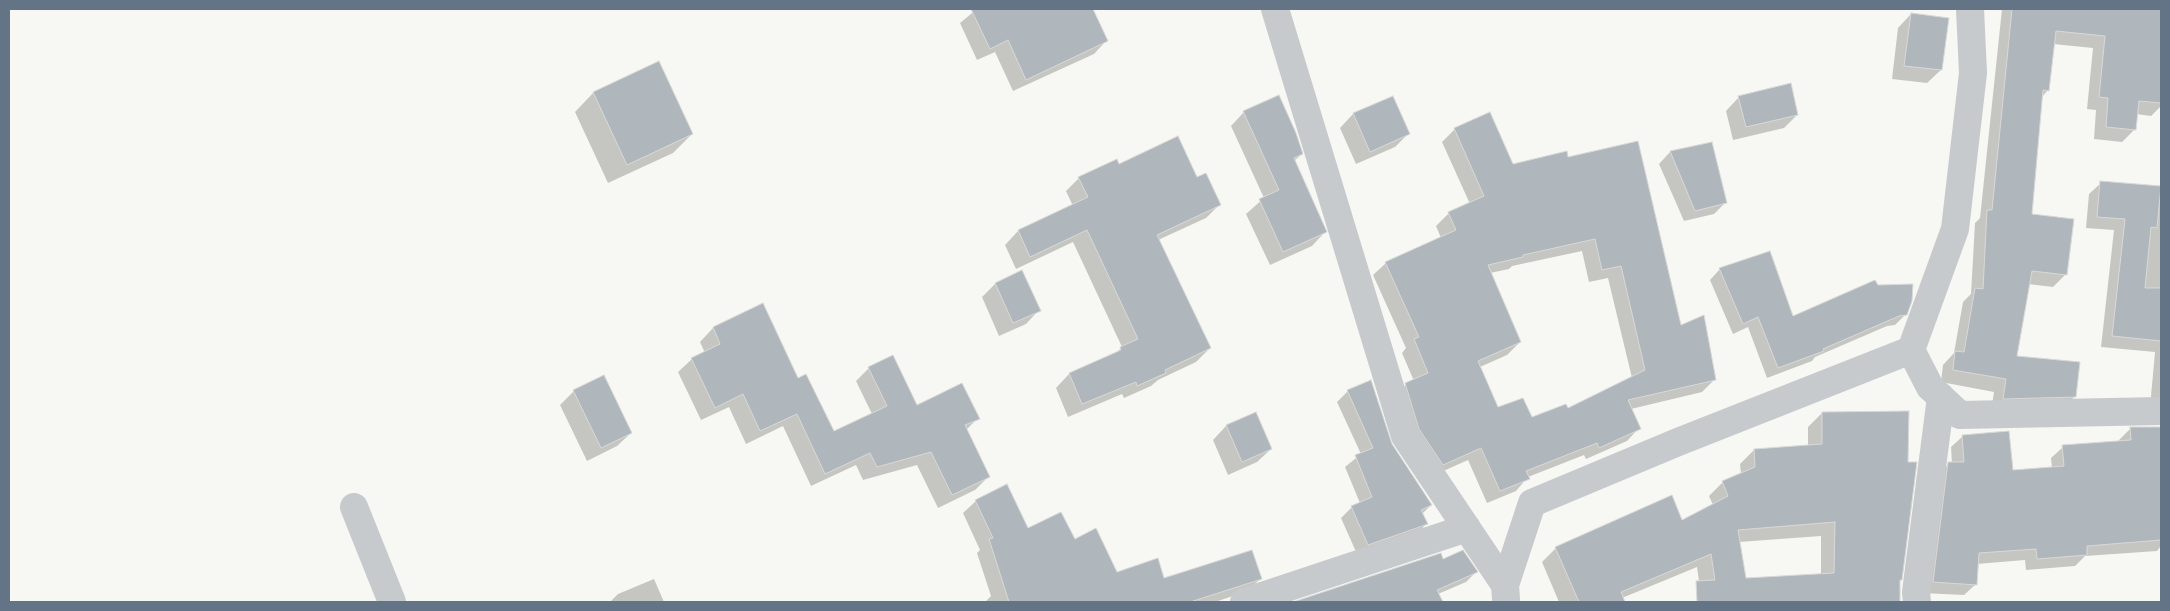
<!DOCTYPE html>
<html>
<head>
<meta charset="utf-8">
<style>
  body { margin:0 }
  #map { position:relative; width:2170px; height:611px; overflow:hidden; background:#f7f7f3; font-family:"DM Sans",sans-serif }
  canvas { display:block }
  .frame { position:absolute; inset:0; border:10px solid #637487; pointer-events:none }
</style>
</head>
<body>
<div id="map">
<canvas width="2170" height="611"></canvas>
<div class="frame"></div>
</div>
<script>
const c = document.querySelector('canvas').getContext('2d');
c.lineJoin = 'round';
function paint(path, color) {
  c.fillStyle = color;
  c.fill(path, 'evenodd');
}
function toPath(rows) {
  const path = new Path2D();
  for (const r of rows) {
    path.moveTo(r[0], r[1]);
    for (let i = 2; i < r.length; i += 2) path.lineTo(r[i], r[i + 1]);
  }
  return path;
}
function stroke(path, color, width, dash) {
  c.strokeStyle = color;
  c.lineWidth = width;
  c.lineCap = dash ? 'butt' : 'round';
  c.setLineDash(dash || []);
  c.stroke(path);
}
const shadow = toPath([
  [977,9,1091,9,1106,41,1094,54,1013,91,995,52,977,60,960,23],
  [2002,9,2161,9,2161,106,2151,116,2136,114,2135,129,2122,142,2094,139,2096,110,2087,109,2093,48,2053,44,2048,90,2042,97,2031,215,2065,275,2053,287,2028,284,2015,357,2075,396,2062,409,1991,411,1994,392,1941,382,1943,365,1954,353,1963,302,1971,294,1975,223,1980,218],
  [1911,14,1941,70,1927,83,1892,79,1898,28],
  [593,93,692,134,673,153,608,183,575,112],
  [1392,97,1408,134,1395,147,1356,164,1340,128,1353,114],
  [1739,97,1797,115,1784,128,1733,140,1726,111],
  [1244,112,1302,154,1294,161,1325,232,1312,246,1270,265,1246,214,1264,198,1231,126],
  [1455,129,1513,165,1568,159,1715,379,1702,392,1631,409,1639,428,1627,441,1586,459,1584,455,1528,477,1516,491,1487,503,1468,460,1430,477,1393,397,1406,385,1414,381,1402,353,1406,348,1373,275,1386,263,1441,238,1436,226,1449,213,1470,204,1442,142],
  [1582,251,1589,282,1608,278,1632,378,1568,410,1532,418,1498,408,1480,367,1507,355,1520,342,1490,273,1509,269,1512,266],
  [1712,143,1725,203,1714,214,1684,221,1659,164,1670,152],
  [1119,165,1196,178,1220,204,1206,218,1158,240,1210,348,1196,362,1158,380,1151,386,1124,398,1122,394,1068,417,1056,388,1069,374,1115,354,1122,347,1073,242,1016,269,1005,245,1018,231,1073,206,1066,191,1079,178],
  [2101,183,2161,187,2161,412,2150,407,2155,352,2101,347,2114,230,2086,228,2089,194],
  [1720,269,1792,318,1877,286,1906,314,1895,325,1887,326,1815,357,1812,361,1767,378,1748,327,1733,334,1710,280],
  [995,284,1039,310,1026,324,999,336,982,297],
  [763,305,797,380,833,433,872,414,856,381,869,368,916,406,978,418,966,430,988,477,975,490,938,508,917,465,863,480,856,465,811,486,783,426,746,444,729,407,701,420,678,372,692,359,705,353,700,342,713,328],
  [574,391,631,433,617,446,587,461,560,405],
  [1348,391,1391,445,1431,505,1422,514,1426,524,1416,535,1357,554,1341,518,1352,507,1360,503,1345,467,1361,454,1337,402],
  [1822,413,1901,579,1899,581,1898,602,1702,602,1697,567,1622,598,1621,602,1559,602,1542,562,1556,548,1682,522,1713,505,1709,496,1723,482,1741,474,1740,464,1754,450,1808,446,1808,427],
  [1821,536,1821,575,1745,580,1739,542],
  [1256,414,1271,449,1257,462,1228,475,1213,440,1226,426],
  [2131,428,2161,428,2161,546,2157,551,2085,556,2075,566,2026,570,2025,560,1977,564,1976,584,1964,595,1922,593,1937,475,1949,464,1952,464,1951,447,1963,436,2012,471,2052,468,2051,458,2063,447,2119,442,2119,440],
  [976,501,1027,529,1074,541,1116,574,1164,579,1260,579,1248,591,1215,602,985,602,991,596,977,553,980,550,963,513],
  [1442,561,1476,572,1466,582,1438,594,1441,602,1309,602,1315,596],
  [654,579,664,602,610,602,618,594]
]);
const building = toPath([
  [971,9,1093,9,1108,41,1026,80,1008,40,990,49,971,9],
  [2012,9,2161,9,2161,103,2139,101,2136,130,2106,127,2108,98,2099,97,2105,36,2056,31,2049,91,2043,90,2032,214,2074,219,2067,275,2032,271,2017,356,2080,362,2076,397,2003,399,2006,379,1953,370,1955,351,1964,352,1975,288,1983,289,1987,210,1992,210,2012,9],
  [1911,13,1949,18,1942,70,1904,66,1911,13],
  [659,61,693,134,627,165,593,92,659,61],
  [1791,83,1798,115,1746,127,1738,96,1791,83],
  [1279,95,1296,133,1303,154,1294,158,1327,232,1283,252,1259,199,1279,190,1243,111,1279,95],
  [1393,96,1410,134,1370,152,1353,113,1393,96],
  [1490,112,1513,164,1567,151,1568,157,1638,141,1681,325,1704,315,1716,380,1628,400,1641,429,1599,448,1597,443,1526,471,1530,479,1500,491,1481,448,1443,465,1419,429,1405,383,1428,373,1414,339,1419,337,1385,262,1456,230,1448,212,1484,196,1454,128,1490,112],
  [1595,239,1602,270,1621,266,1645,370,1568,408,1566,404,1532,417,1523,398,1498,407,1478,361,1521,342,1488,265,1523,257,1523,255,1595,239],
  [1178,136,1197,177,1206,173,1221,205,1157,235,1211,348,1165,370,1166,373,1137,386,1136,382,1082,404,1069,373,1121,350,1120,347,1138,339,1087,230,1030,257,1018,230,1088,197,1078,177,1117,159,1119,164,1178,136],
  [1712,142,1727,203,1695,211,1670,151,1712,142],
  [2100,181,2161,186,2157,228,2151,227,2145,288,2161,288,2161,341,2112,336,2125,219,2097,217,2100,181],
  [1770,251,1793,316,1875,280,1878,285,1913,284,1912,301,1907,315,1899,316,1823,349,1824,351,1778,368,1758,317,1743,324,1719,268,1770,251],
  [1022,270,1041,311,1013,323,995,283,1022,270],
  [763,303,798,378,806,374,834,431,887,406,868,367,893,355,917,405,962,383,980,419,965,425,990,477,952,495,931,452,877,467,870,453,825,474,797,414,760,431,743,394,715,408,691,358,720,344,713,327,763,303],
  [604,375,632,433,601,448,573,390,604,375],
  [1371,380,1392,444,1432,505,1421,510,1428,524,1368,545,1351,506,1372,497,1355,455,1373,448,1347,390,1371,380],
  [1909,411,1908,462,1917,462,1902,580,1900,580,1900,602,1697,602,1696,581,1715,580,1711,554,1621,592,1625,602,1579,602,1555,547,1672,495,1682,520,1728,496,1722,481,1755,467,1754,449,1822,444,1822,412,1909,411],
  [1835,522,1834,573,1746,578,1738,530,1835,522],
  [1256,412,1272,449,1242,462,1226,425,1256,412],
  [2130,427,2161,427,2161,540,2087,546,2087,555,2037,559,2036,549,1979,553,1977,585,1933,582,1948,462,1964,462,1962,435,2009,431,2013,470,2064,466,2062,445,2131,440,2130,427],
  [1007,484,1028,528,1061,512,1075,539,1096,528,1117,572,1158,558,1164,578,1252,550,1262,579,1190,602,1009,602,989,539,993,538,975,500,1007,484],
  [1463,550,1478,572,1437,590,1443,602,1293,602,1441,553,1443,559,1463,550]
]);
const minor = toPath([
  [1275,9,1405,436,1505,585],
  [1970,9,1973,73,1955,229,1911,350,1930,387,1960,415,2161,411],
  [354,507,392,602],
  [1506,599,1505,585,1532,503,1678,442,1911,350],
  [1244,602,1467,528],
  [1917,602,1916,592,1941,397]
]);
paint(shadow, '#0003');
paint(building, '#afb7bd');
stroke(building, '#d8d8d6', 1);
stroke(minor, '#c6cacd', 28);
</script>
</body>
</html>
